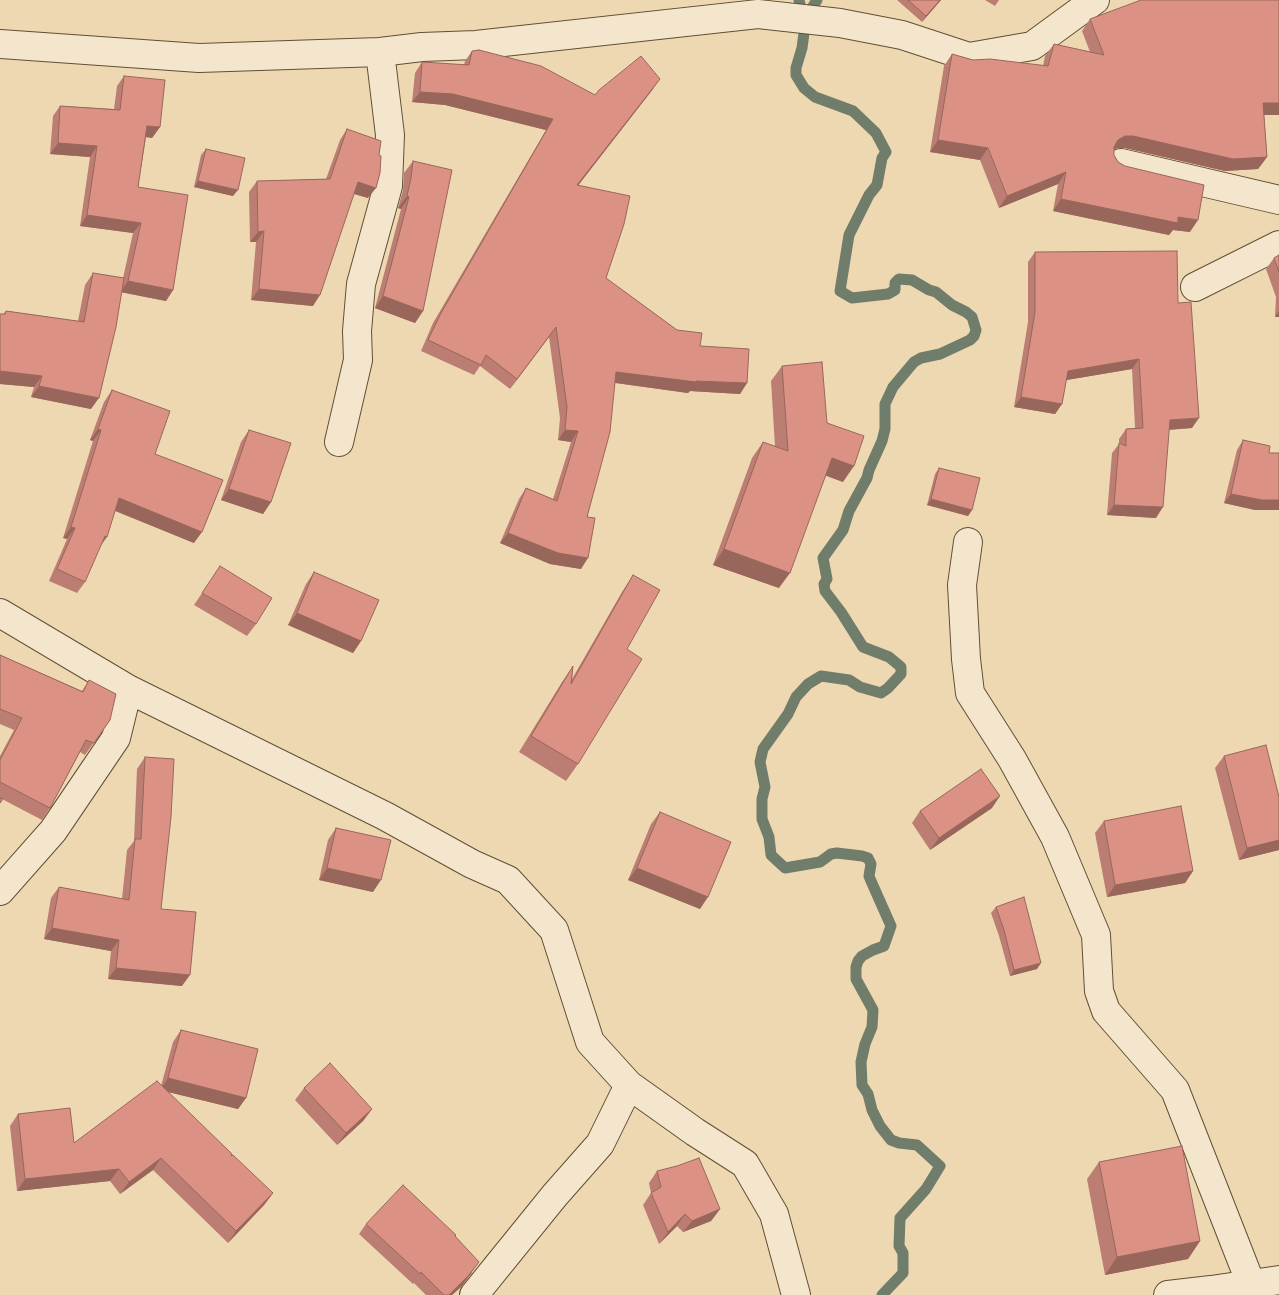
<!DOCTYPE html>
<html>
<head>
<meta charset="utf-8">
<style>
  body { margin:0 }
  canvas { display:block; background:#eed8b2 }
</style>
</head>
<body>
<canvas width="1279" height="1295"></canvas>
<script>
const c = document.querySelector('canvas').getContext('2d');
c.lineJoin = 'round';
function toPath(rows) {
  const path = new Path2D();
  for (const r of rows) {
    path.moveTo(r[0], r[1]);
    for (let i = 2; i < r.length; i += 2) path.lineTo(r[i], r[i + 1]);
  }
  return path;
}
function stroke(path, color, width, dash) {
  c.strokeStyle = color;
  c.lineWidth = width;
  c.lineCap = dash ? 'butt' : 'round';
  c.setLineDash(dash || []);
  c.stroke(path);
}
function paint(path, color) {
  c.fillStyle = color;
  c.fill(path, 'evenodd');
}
const stream = toPath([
  [799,0,802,13,806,18,802,48,796,68,796,75,804,88,815,97,853,111,876,133,886,152,882,158,877,185,869,195,849,235,840,291,852,298,888,294,895,290,895,283,899,279,912,280,929,290,936,292,952,305,966,312,972,317,976,330,974,336,970,340,940,354,921,358,914,362,893,387,885,404,885,429,882,441,869,470,867,478,849,511,843,530,823,558,827,579,824,584,825,591,841,612,863,647,889,657,901,667,901,674,888,688,881,693,860,687,849,680,821,676,808,684,796,697,788,714,763,749,760,762,765,787,762,799,762,819,769,837,771,855,785,868,820,862,831,854,837,853,862,856,868,858,871,864,869,876,871,881,891,926,884,946,873,950,862,956,858,961,856,967,856,979,873,1010,872,1027,865,1044,861,1062,862,1085,868,1094,872,1110,880,1126,891,1140,899,1143,917,1145,940,1166,926,1189,900,1218,899,1246,903,1253,903,1273,882,1295],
  [806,17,817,0]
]);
const street = toPath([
  [0,44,199,58,380,52,422,47,476,45,758,14,840,23,902,35,969,57,1032,46,1095,0],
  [1121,163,1279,200],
  [1195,287,1279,245],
  [339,442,358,360,357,331,361,284,388,186,390,135,380,52],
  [968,542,962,585,966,659,970,693,1012,759,1055,837,1096,935,1099,991,1106,1011,1175,1090,1251,1284],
  [0,613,128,689,385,816,472,864,508,880,554,930,590,1042,629,1085,695,1132,745,1164,774,1214,796,1295],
  [0,891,53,831,116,738,128,689],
  [474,1295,555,1195,600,1144,629,1085],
  [1168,1295,1211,1290,1279,1280]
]);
const wall = toPath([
  [897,0,941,0,922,22],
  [985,0,999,0,995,6],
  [1090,19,1264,115,1267,157,1258,169,1225,171,1125,148,1117,148,1114,150,1114,155,1118,162,1190,232,1173,230,1169,235,1053,211,1058,184,999,208,980,160,930,152,944,66,952,54,973,60,1043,66,1045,56,1054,44,1090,52,1082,31],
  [472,51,595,95,653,89,578,185,606,278,677,330,700,346,747,383,740,394,690,391,688,393,615,383,587,517,581,569,550,564,500,543,519,499,526,488,553,499,571,442,558,440,560,418,549,337,510,389,480,366,474,375,421,351,433,323,546,130,445,105,412,102,415,73,422,62,464,65,465,61],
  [124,76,160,127,152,138,146,137,138,187,173,290,166,301,121,292,91,409,31,397,34,387,0,384,0,314,3,314,6,311,78,321,85,285,93,273,123,278,133,233,80,226,90,157,50,154,53,116,60,106,114,109,117,86],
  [347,129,368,198,354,194,313,306,251,300,256,242,250,242,249,192,257,181,326,179,340,140],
  [206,149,233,196,194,187,201,155],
  [413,161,423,311,415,323,375,308,401,209,398,208,403,190,404,173],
  [1035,252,1178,303,1192,428,1169,430,1156,518,1107,515,1112,453,1119,444,1119,439,1126,429,1135,428,1132,369,1066,380,1062,404,1055,414,1014,407,1028,322,1028,262],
  [1279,255,1279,317,1275,317,1276,297,1266,269,1274,258],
  [782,366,827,423,843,482,826,475,779,588,713,565,752,458,763,442,775,447,771,381],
  [112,390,155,454,194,543,115,511,85,582,77,593,49,581,67,539,63,538,93,441,90,440,104,402],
  [249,430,271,502,263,514,221,500,241,442],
  [1243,440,1269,453,1255,510,1224,503,1237,450],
  [939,468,972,510,968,516,927,505,935,474],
  [220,566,256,624,247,636,194,605],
  [314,572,361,641,353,653,288,625,306,584],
  [633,575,578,764,566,781,519,752,562,682,573,666,572,679,622,592],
  [0,655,82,691,89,680,110,720,85,755,80,752,50,808,42,820,2,799,0,803,0,756,14,730,0,724],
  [1224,756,1279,850,1239,860,1215,768],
  [145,757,161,909,182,986,108,979,111,951,44,939,51,898,59,887,122,899,127,850,134,841,137,769],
  [992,808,930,850,912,823,920,811],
  [660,812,700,909,628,880,651,824],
  [1104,821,1193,871,1185,883,1107,897,1095,833],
  [336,828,373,892,319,880,328,840],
  [996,907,1037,969,1010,976,999,936,991,913],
  [181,1030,246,1098,238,1109,168,1092,231,1156,273,1193,264,1205,228,1243,153,1170,120,1194,110,1181,17,1191,10,1126,18,1114,74,1143,161,1086,173,1042],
  [304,1088,372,1109,363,1121,337,1145,295,1100],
  [1099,1162,1200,1241,1188,1259,1105,1275,1087,1179],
  [657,1171,720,1209,711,1221,683,1232,677,1226,659,1244,643,1205,651,1193,649,1183],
  [366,1224,455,1236,472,1273,461,1287,452,1295,426,1295,414,1283,413,1284,359,1234]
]);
const shadedWall = toPath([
  [940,0,941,0,922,22,926,16],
  [660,79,653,89,570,196,577,185],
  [420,92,453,94,553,119,546,130,445,105,412,102],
  [1263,103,1279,103,1279,115,1254,115],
  [147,126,160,127,152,138,140,136],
  [1125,136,1133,136,1267,157,1258,169,1225,171,1125,148,1117,148,1110,152,1118,140],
  [938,140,988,148,980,160,930,152],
  [58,143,97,146,90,157,50,154],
  [1066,172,1058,184,999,208,1007,196],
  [198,181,238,190,233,196,194,187],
  [358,182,376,188,368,198,351,193],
  [407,196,409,197,401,209,398,208],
  [1061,199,1178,217,1198,220,1190,232,1173,230,1169,235,1053,211],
  [87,215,141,223,133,233,80,226],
  [264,231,256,242,250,242,258,232],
  [128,281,173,290,166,301,120,292],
  [259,289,320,295,313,306,251,300],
  [383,296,423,311,415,323,375,308],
  [1279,311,1279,317,1275,317],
  [556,327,549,337,510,389,517,379],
  [1139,359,1132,369,1061,381,1068,371],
  [0,371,42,376,34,387,0,384],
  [616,372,696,381,747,383,740,394,690,391,688,393,609,382],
  [39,386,99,398,91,409,31,397],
  [1021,397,1062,404,1055,414,1014,407],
  [1199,418,1192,428,1163,430,1170,420],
  [98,429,101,430,93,441,90,440],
  [565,430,578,431,571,442,558,440],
  [832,458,854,466,843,482,821,474],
  [229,489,271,502,263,514,221,500],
  [1231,494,1279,500,1279,510,1255,510,1224,503],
  [119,498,202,532,194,543,111,509],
  [931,499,972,510,968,516,927,505],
  [1114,505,1163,507,1156,518,1107,515],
  [71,527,75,528,67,539,63,538],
  [508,533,588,558,581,569,550,564,500,543],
  [105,536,107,537,99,548],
  [724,549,790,573,779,588,713,565],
  [297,613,361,641,353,653,288,625],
  [1000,796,992,808,930,850,939,838],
  [1279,840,1279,850,1239,860,1247,848],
  [327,868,381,880,373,892,319,880],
  [637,868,708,897,700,909,628,880],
  [1193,871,1185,883,1107,897,1115,885],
  [52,928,119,940,111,951,44,939],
  [1041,963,1037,969,1010,976,1014,970],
  [116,968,190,975,182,986,108,979],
  [168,1078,246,1098,238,1109,160,1090],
  [372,1109,363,1121,337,1145,346,1133],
  [161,1158,153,1170,120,1194,129,1182],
  [119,1169,110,1181,17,1191,25,1179],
  [273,1193,264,1205,228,1243,236,1231],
  [720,1209,711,1221,683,1232,692,1221],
  [685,1214,677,1226,659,1244,668,1232],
  [1200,1241,1188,1259,1105,1275,1117,1257],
  [479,1262,461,1287,452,1295,449,1295]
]);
const building = toPath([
  [908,0,940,0,926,16,908,0],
  [1141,0,1279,0,1279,103,1263,103,1267,157,1233,159,1133,136,1125,136,1118,140,1114,147,1114,155,1118,162,1125,166,1204,185,1198,220,1178,217,1178,223,1061,199,1066,172,1007,196,988,148,938,140,952,54,973,60,990,59,1048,66,1054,44,1104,55,1090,19,1141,0],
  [479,50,541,66,595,95,599,90,641,56,660,79,577,185,630,196,624,224,606,278,677,330,702,333,700,346,749,349,747,383,696,381,696,382,616,372,610,432,587,517,595,518,588,558,558,553,508,533,526,488,557,501,578,431,565,430,567,407,556,327,517,379,486,355,481,365,428,340,441,313,553,119,453,94,420,92,422,62,469,65,472,51,479,50],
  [124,76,165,80,160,127,147,126,138,187,188,195,173,290,128,281,141,223,87,215,97,146,58,143,60,106,120,110,124,76],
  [347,129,381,141,379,155,381,156,380,173,376,188,358,182,320,295,259,289,264,231,258,232,257,181,330,179,347,129],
  [206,149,245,158,238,190,198,181,206,149],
  [413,161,452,170,423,311,383,296,409,197,407,196,411,178,413,161],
  [1177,251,1178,303,1191,302,1199,418,1170,420,1163,507,1114,505,1119,443,1126,446,1126,429,1143,428,1139,359,1068,371,1062,404,1021,397,1035,312,1035,252,1177,251],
  [1279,255,1279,272,1274,258,1279,255],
  [93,273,124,278,116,327,99,398,39,386,42,376,0,371,0,314,5,314,6,311,84,322,93,273],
  [822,362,827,423,864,436,854,466,832,458,790,573,724,549,763,442,788,451,782,366,822,362],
  [112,390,170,411,155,454,223,480,202,532,119,498,107,537,105,536,85,582,57,569,75,528,71,527,101,430,98,429,112,390],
  [249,430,291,443,271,502,229,489,249,430],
  [1243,440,1270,446,1269,453,1279,453,1279,500,1262,500,1231,494,1243,440],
  [939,468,980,478,972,510,931,499,939,468],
  [220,566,272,598,256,624,202,593,220,566],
  [314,572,379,600,361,641,297,613,314,572],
  [633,575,660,590,627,649,642,659,578,764,531,736,573,666,571,684,633,575],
  [0,655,83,692,89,680,116,694,110,720,94,743,86,740,50,808,0,782,0,760,22,718,0,709,0,655],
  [1266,745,1279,797,1279,840,1247,848,1224,756,1266,745],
  [145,757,174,759,171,817,161,909,196,912,190,975,116,968,119,940,52,928,59,887,129,900,135,839,141,839,145,757],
  [981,769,1000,796,939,838,920,811,981,769],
  [0,798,3,799,0,803,0,798],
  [1181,806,1193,871,1115,885,1104,821,1181,806],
  [660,812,731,842,708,897,637,868,660,812],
  [336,828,391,840,381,880,327,868,336,828],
  [1024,897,1041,963,1014,970,1004,930,996,907,1024,897],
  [181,1030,258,1049,246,1098,168,1078,181,1030],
  [330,1063,372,1109,346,1133,304,1088,330,1063],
  [157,1081,232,1154,231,1156,233,1155,273,1193,236,1231,161,1158,129,1182,119,1169,25,1179,18,1114,70,1108,74,1143,157,1081],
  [1182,1146,1200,1241,1117,1257,1099,1162,1182,1146],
  [699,1158,720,1209,692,1221,685,1214,668,1232,651,1193,661,1187,657,1171,677,1166,699,1158],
  [403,1185,456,1235,455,1236,479,1262,468,1276,449,1295,444,1295,421,1272,420,1274,366,1224,403,1185]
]);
stroke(stream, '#707d6b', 11);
stroke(street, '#614f33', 30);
stroke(street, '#f4e6cd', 28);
paint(wall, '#bc7e72');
paint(shadedWall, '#99665c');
paint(building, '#db9284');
stroke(building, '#99665c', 1);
</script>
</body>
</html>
